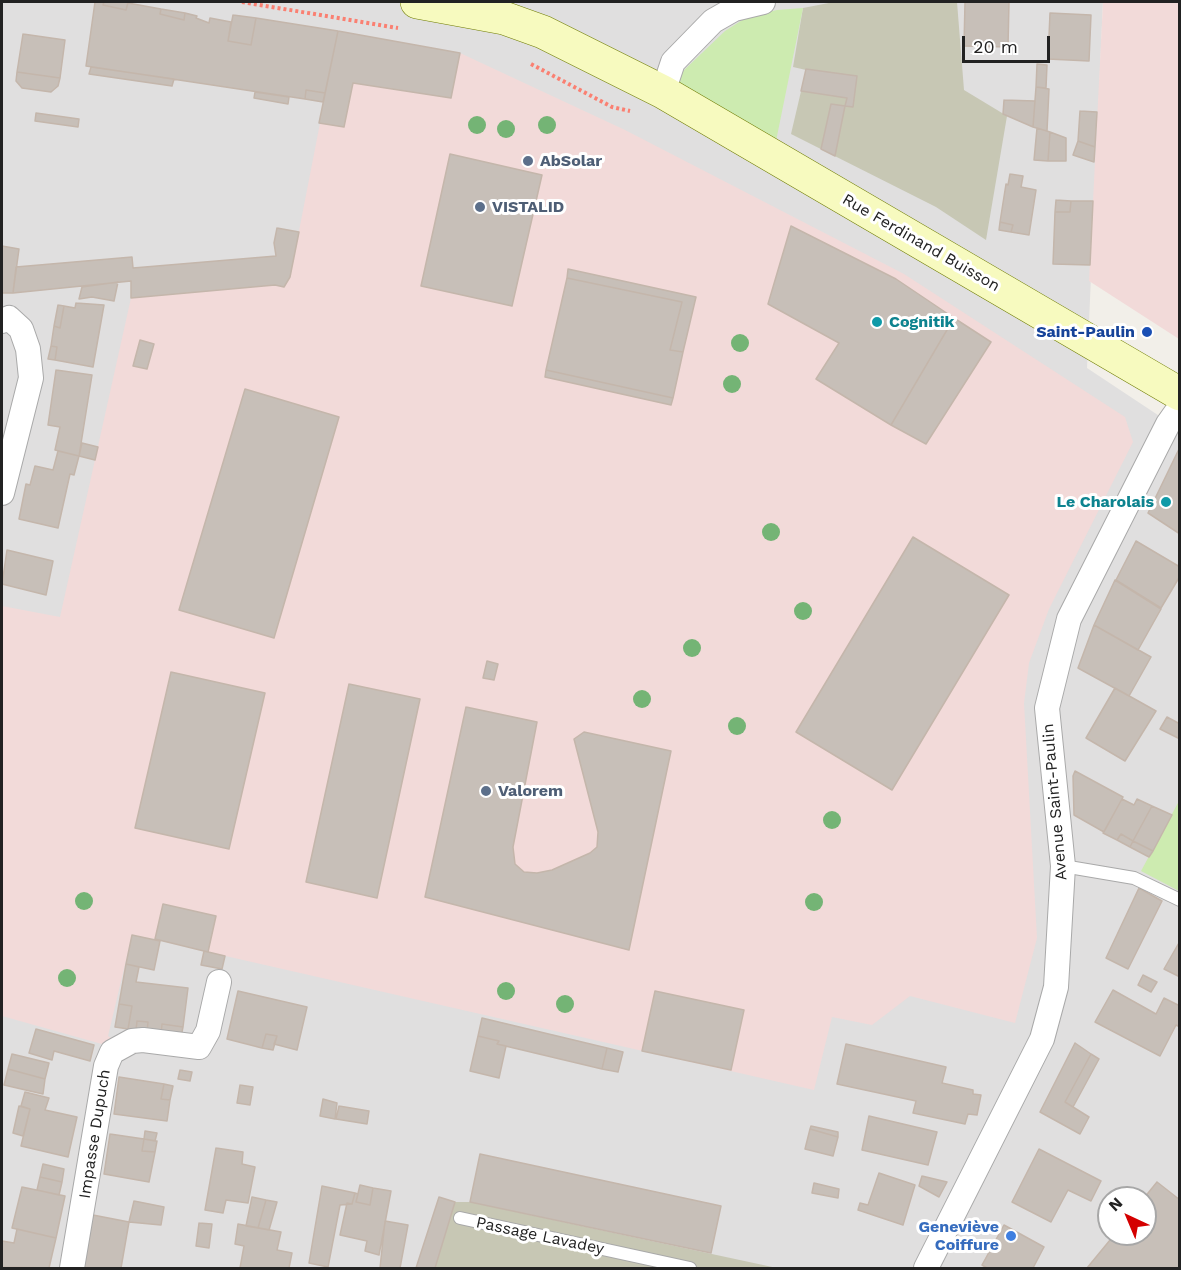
<!DOCTYPE html>
<html>
<head>
<meta charset="utf-8">
<style>
  body { margin:0 }
  #map { position:relative; width:1181px; height:1270px; overflow:hidden; background:#f2efe9; font-family:"Work Sans",sans-serif }
  canvas { display:block }
  .frame { position:absolute; inset:0; border:3px solid #222; pointer-events:none }
  .north { position:absolute; left:1097px; top:1186px; width:60px; height:60px; box-sizing:border-box; background:#fff; border:2px solid #a7a7a7; border-radius:50%; rotate:316deg; font-size:16px; font-weight:700; line-height:24px; text-align:center; color:#222 }
  .north::after { content:''; display:block; margin:auto; width:21px; height:27px; background:#d40000; clip-path:polygon(50% 0,100% 100%,50% 72%,0 100%) }
  .scale { position:absolute; left:962px; top:36px; width:88px; height:27px; box-sizing:border-box; border:3px solid #222; border-top:0; padding-left:8px; font-size:18px; line-height:21px; white-space:nowrap; color:#222; -webkit-text-stroke:4px #fff; paint-order:stroke }
</style>
</head>
<body>
<div id="map">
<canvas width="1181" height="1270"></canvas>
<div class="frame"></div>
<div class="north">N</div>
<div class="scale">20 m</div>
</div>
<script>
const c = document.querySelector('canvas').getContext('2d');
c.lineJoin = 'round';
function paint(path, color) {
  c.fillStyle = color;
  c.fill(path, 'evenodd');
}
function toPath(rows) {
  const path = new Path2D();
  for (const r of rows) {
    path.moveTo(r[0], r[1]);
    for (let i = 2; i < r.length; i += 2) path.lineTo(r[i], r[i + 1]);
  }
  return path;
}
function stroke(path, color, width, dash) {
  c.strokeStyle = color;
  c.lineWidth = width;
  c.lineCap = dash ? 'butt' : 'round';
  c.setLineDash(dash || []);
  c.stroke(path);
}
function label(font, color, halo, rows, align = 'center') {
  c.font = font + ' "Work Sans",sans-serif';
  c.lineWidth = 6;
  c.setLineDash([]);
  c.textBaseline = 'middle';
  c.strokeStyle = halo;
  c.fillStyle = color;
  for (const [text, x, y, turn = 0] of rows) {
    c.save();
    c.translate(x, y);
    c.rotate((+turn || 0) * Math.PI / 180);
    c.textAlign = isNaN(turn) ? turn : align;
    if (halo) c.strokeText(text, 0, 0);
    c.fillText(text, 0, 0);
    c.restore();
  }
}
const residential = toPath([
  [2,2,1103,2,1087,368,1179,429,1179,1268,2,1268],
  [1109,1198,1145,1198,1145,1234,1109,1234]
]);
const commercial = toPath([
  [1103,2,1179,2,1179,339,1089,281],
  [338,31,460,53,625,130,904,274,1125,417,1133,442,1049,609,1029,663,1024,703,1037,938,1015,1023,910,996,872,1025,832,1017,814,1090,208,952,216,916,163,904,155,939,132,935,108,1036,111,1038,109,1046,2,1016,2,606,60,617,131,298,275,285,284,287,290,277]
]);
const construction = toPath([
  [834,2,957,2,964,90,1007,116,986,240,936,207,791,134,806,70,793,67,803,8],
  [455,1202,470,1202,777,1268,435,1268]
]);
const grass = toPath([
  [803,8,774,151,670,90,681,73,725,31,747,17,777,10],
  [1179,801,1179,891,1141,871]
]);
const building = toPath([
  [95,2,104,2,103,5,126,10,128,3,161,9,160,14,184,20,185,13,197,16,196,18,209,23,210,18,231,22,228,41,251,45,256,18,338,31,325,93,306,90,305,99,86,66,95,2],
  [104,2,128,2,126,10,103,5,104,2],
  [965,2,1009,2,1008,47,964,46,965,2],
  [161,9,185,13,184,20,160,14,161,9],
  [1050,13,1091,15,1089,61,1048,59,1050,13],
  [233,15,256,18,251,45,228,41,233,15],
  [338,31,460,53,451,98,353,83,344,127,319,123,338,31],
  [23,34,65,40,60,78,17,72,23,34],
  [1037,64,1047,65,1046,88,1036,87,1037,64],
  [91,67,174,79,172,86,89,74,91,67],
  [806,69,857,76,853,107,845,106,847,98,801,91,806,69],
  [17,72,60,78,58,86,51,92,22,88,16,81,17,72],
  [1036,87,1049,89,1047,131,1033,127,1036,87],
  [306,90,325,93,323,102,305,99,306,90],
  [255,92,289,97,288,104,254,98,255,92],
  [1004,100,1035,101,1033,127,1003,114,1004,100],
  [831,104,845,106,835,156,821,149,831,104],
  [1080,111,1097,112,1095,147,1078,141,1080,111],
  [36,113,79,119,78,127,35,121,36,113],
  [1037,128,1050,132,1048,161,1034,160,1037,128],
  [1050,132,1066,138,1066,161,1048,161,1050,132],
  [1078,141,1095,147,1094,162,1073,155,1078,141],
  [450,154,542,175,512,306,421,286,450,154],
  [1010,174,1023,176,1021,187,1036,190,1029,235,1011,232,1013,225,1000,222,1006,184,1008,185,1010,174],
  [1056,200,1071,201,1070,212,1055,212,1056,200],
  [1071,201,1093,201,1090,265,1053,264,1055,212,1070,212,1071,201],
  [1000,222,1013,225,1011,232,999,230,1000,222],
  [791,226,896,279,954,318,891,425,816,379,839,343,768,304,791,226],
  [277,228,299,232,290,277,284,287,275,285,131,298,131,281,13,293,16,267,132,257,133,268,276,256,274,243,277,228],
  [2,246,19,249,13,293,2,293,2,246],
  [568,269,696,297,683,352,670,350,682,302,567,278,568,269],
  [567,278,682,302,670,350,683,352,673,398,546,370,567,278],
  [118,282,114,301,92,297,79,299,82,287,118,282],
  [76,303,104,305,93,367,55,360,57,347,51,346,54,326,60,328,64,306,75,308,76,303],
  [58,305,64,306,60,328,54,326,58,305],
  [954,318,991,342,926,444,891,425,954,318],
  [140,340,154,344,147,369,133,366,140,340],
  [51,346,57,347,55,360,48,359,51,346],
  [56,370,92,375,79,456,55,450,60,427,48,425,56,370],
  [546,370,673,398,671,405,545,377,546,370],
  [245,389,339,417,274,638,179,610,245,389],
  [82,443,98,447,95,460,79,456,82,443],
  [1179,449,1180,449,1180,534,1148,513,1179,449],
  [58,451,79,456,74,475,70,474,58,528,19,519,26,484,30,485,35,466,53,470,58,451],
  [913,537,1009,595,892,790,796,732,913,537],
  [1136,541,1180,567,1180,576,1161,608,1116,580,1136,541],
  [7,550,53,561,46,595,2,584,7,550],
  [1115,580,1161,609,1138,650,1094,625,1115,580],
  [1094,625,1151,657,1129,696,1078,668,1094,625],
  [487,661,498,664,494,680,483,678,487,661],
  [171,672,265,693,229,849,135,828,171,672],
  [349,684,420,699,377,898,306,882,349,684],
  [1115,688,1156,711,1125,761,1086,738,1115,688],
  [466,707,537,722,513,847,515,864,524,872,537,873,552,870,590,853,597,847,598,832,574,739,584,732,671,751,629,950,425,897,466,707],
  [1167,717,1180,724,1180,739,1160,729,1167,717],
  [1075,771,1123,797,1104,832,1074,815,1073,776,1075,771],
  [1122,799,1134,805,1137,799,1152,806,1133,841,1121,834,1117,840,1103,833,1122,799],
  [1152,806,1172,815,1153,851,1133,841,1152,806],
  [1121,834,1133,841,1130,847,1117,840,1121,834],
  [1133,841,1153,851,1149,857,1130,847,1133,841],
  [1139,888,1162,901,1128,969,1106,958,1139,888],
  [163,904,216,916,208,952,155,939,163,904],
  [132,935,160,941,154,970,126,964,132,935],
  [1180,941,1180,977,1164,969,1180,941],
  [204,951,225,956,222,969,201,965,204,951],
  [126,964,139,967,136,982,188,988,183,1027,162,1024,161,1034,147,1032,148,1022,137,1021,136,1030,128,1029,132,1006,119,1004,126,964],
  [1143,975,1157,982,1151,992,1138,985,1143,975],
  [1113,990,1156,1014,1164,998,1180,1006,1180,1027,1176,1025,1160,1056,1095,1022,1113,990],
  [238,991,307,1007,297,1050,274,1044,277,1036,266,1034,262,1048,227,1039,238,991],
  [655,991,744,1010,731,1070,642,1051,655,991],
  [119,1004,132,1006,128,1029,115,1027,119,1004],
  [482,1018,607,1048,602,1069,497,1044,499,1041,478,1036,482,1018],
  [137,1021,148,1022,147,1032,136,1030,137,1021],
  [162,1024,183,1027,181,1037,161,1034,162,1024],
  [36,1029,94,1045,90,1061,54,1051,52,1060,29,1053,36,1029],
  [266,1034,277,1036,273,1050,262,1048,266,1034],
  [478,1036,499,1041,497,1044,506,1046,499,1078,470,1071,478,1036],
  [1075,1043,1091,1054,1065,1102,1089,1117,1080,1134,1040,1112,1075,1043],
  [846,1044,946,1067,942,1083,973,1090,973,1094,981,1095,977,1115,968,1114,965,1124,913,1113,916,1101,837,1084,846,1044],
  [607,1048,623,1052,618,1072,602,1069,607,1048],
  [12,1054,49,1063,45,1079,8,1069,12,1054],
  [1091,1054,1099,1059,1073,1107,1065,1102,1091,1054],
  [8,1069,45,1079,43,1094,4,1085,8,1069],
  [180,1070,192,1072,190,1081,178,1079,180,1070],
  [119,1077,164,1084,161,1099,170,1100,167,1121,114,1114,119,1077],
  [164,1084,173,1086,170,1100,161,1099,164,1084],
  [240,1085,253,1087,250,1105,237,1103,240,1085],
  [25,1092,49,1098,45,1110,77,1117,68,1157,21,1146,30,1109,21,1106,25,1092],
  [323,1099,337,1103,335,1119,320,1116,323,1099],
  [19,1106,30,1109,23,1136,13,1133,19,1106],
  [339,1106,369,1111,367,1124,336,1119,339,1106],
  [869,1116,937,1132,928,1165,862,1150,869,1116],
  [811,1126,838,1132,838,1137,810,1129,811,1126],
  [810,1129,838,1137,833,1156,805,1149,810,1129],
  [145,1131,157,1133,155,1141,144,1139,145,1131],
  [110,1134,144,1139,142,1151,155,1152,149,1182,104,1174,110,1134],
  [144,1139,157,1141,155,1152,142,1151,144,1139],
  [216,1148,243,1152,242,1164,255,1167,248,1203,226,1200,223,1213,205,1210,216,1148],
  [1039,1149,1101,1181,1091,1201,1068,1190,1051,1222,1012,1202,1039,1149],
  [480,1154,721,1206,711,1253,470,1202,480,1154],
  [43,1164,64,1169,62,1182,40,1177,43,1164],
  [879,1173,915,1185,903,1225,858,1210,860,1203,868,1205,879,1173],
  [922,1176,947,1182,939,1197,919,1186,922,1176],
  [40,1177,62,1182,59,1195,37,1190,40,1177],
  [1157,1182,1180,1200,1180,1268,1087,1268,1115,1234,1145,1234,1144,1198,1157,1182],
  [814,1183,839,1189,838,1198,812,1193,814,1183],
  [360,1185,373,1188,370,1205,356,1202,360,1185],
  [322,1186,355,1193,352,1204,340,1205,328,1267,309,1263,322,1186],
  [22,1187,65,1196,56,1238,12,1228,22,1187],
  [373,1188,391,1191,379,1255,365,1251,367,1241,340,1235,347,1203,352,1204,355,1193,358,1194,356,1202,370,1205,373,1188],
  [252,1197,266,1200,258,1228,246,1226,252,1197],
  [439,1197,455,1202,435,1268,416,1268,439,1197],
  [266,1200,277,1202,269,1230,258,1228,266,1200],
  [134,1201,164,1207,161,1225,129,1222,134,1201],
  [93,1215,129,1222,121,1268,84,1268,93,1215],
  [385,1221,408,1225,400,1268,380,1268,385,1221],
  [199,1223,212,1224,209,1248,196,1246,199,1223],
  [238,1224,281,1232,277,1250,292,1253,289,1268,240,1268,244,1246,235,1244,238,1224],
  [1004,1225,1044,1247,1033,1268,987,1268,982,1265,1004,1225],
  [17,1229,56,1238,49,1268,2,1267,2,1241,14,1243,17,1229]
]);
const path = toPath([
  [242,2,398,28],
  [531,64,612,107,630,111]
]);
const lane = toPath([
  [1063,866,1134,878,1180,900],
  [460,1218,690,1268]
]);
const street = toPath([
  [663,92,673,62,713,21,734,9,763,2],
  [2,321,9,318,21,329,28,349,31,378,2,493],
  [72,1268,106,1066,112,1052,132,1041,143,1040,199,1047,208,1031,219,982],
  [926,1268,1042,1039,1056,987,1063,866,1047,708,1069,619,1168,424,1180,407]
]);
const secondary = toPath([
  [417,2,504,18,543,32,663,92,1180,394]
]);
const trees = [
  [477,125],
  [547,125],
  [506,129],
  [740,343],
  [732,384],
  [771,532],
  [803,611],
  [692,648],
  [642,699],
  [737,726],
  [832,820],
  [84,901],
  [814,902],
  [67,978],
  [506,991],
  [565,1004]
];
const markers = [
  [528,161,6,"#5c6f8a"],
  [480,207,6,"#5c6f8a"],
  [877,322,6,"#0f9aa8"],
  [1147,332,6,"#1a4fb4"],
  [1166,502,6,"#0f9aa8"],
  [486,791,6,"#5c6f8a"],
  [1011,1236,6,"#3f7fe0"]
];
const serviceNames = [
  ["AbSolar",540,161],
  ["VISTALID",492,207],
  ["Valorem",498,791]
];
const streetNames = [
  ["Rue Ferdinand Buisson",921,243,30],
  ["Avenue Saint-Paulin",1055,802,-95],
  ["Impasse Dupuch",95,1134,-81],
  ["Passage Lavadey",540,1236,12]
];
const cultureNames = [
  ["Cognitik",889,322],
  ["Le Charolais",1154,502,"right"]
];
const transitNames = [
  ["Saint-Paulin",1135,332]
];
const shopNames = [
  ["Geneviève",999,1227],
  ["Coiffure",999,1245]
];
paint(residential, '#e0dfdf');
paint(commercial, '#f2dad9');
paint(construction, '#c7c7b4');
paint(grass, '#cdebb0');
paint(building, '#c7bfb8');
stroke(building, '#c4b6ab', 1.5);
stroke(lane, '#a9a9a9', 14);
stroke(street, '#a9a9a9', 26);
stroke(secondary, '#707d05', 34);
stroke(path, '#fa8072', 4, [3, 3]);
stroke(lane, '#fff', 12);
stroke(street, '#fff', 24);
stroke(secondary, '#f7fabf', 33);
c.fillStyle = '#74b475';
for (const [x, y] of trees) {
  c.beginPath();
  c.arc(x, y, 9, 0, 2 * Math.PI);
  c.fill();
}
for (const [x, y, r, color] of markers) {
  const dot = new Path2D();
  dot.arc(x, y, r, 0, 2 * Math.PI);
  c.fillStyle = color;
  c.fill(dot);
  stroke(dot, '#fff', 2);
}
label('bold 16px', '#4e5e75', '#fff', serviceNames, 'left');
label('16px', '#222', '#fff', streetNames);
label('bold 16px', '#0d838f', '#fff', cultureNames, 'left');
label('bold 16px', '#164399', '#fff', transitNames, 'right');
label('bold 16px', '#366cbe', '#fff', shopNames, 'right');
</script>
</body>
</html>
